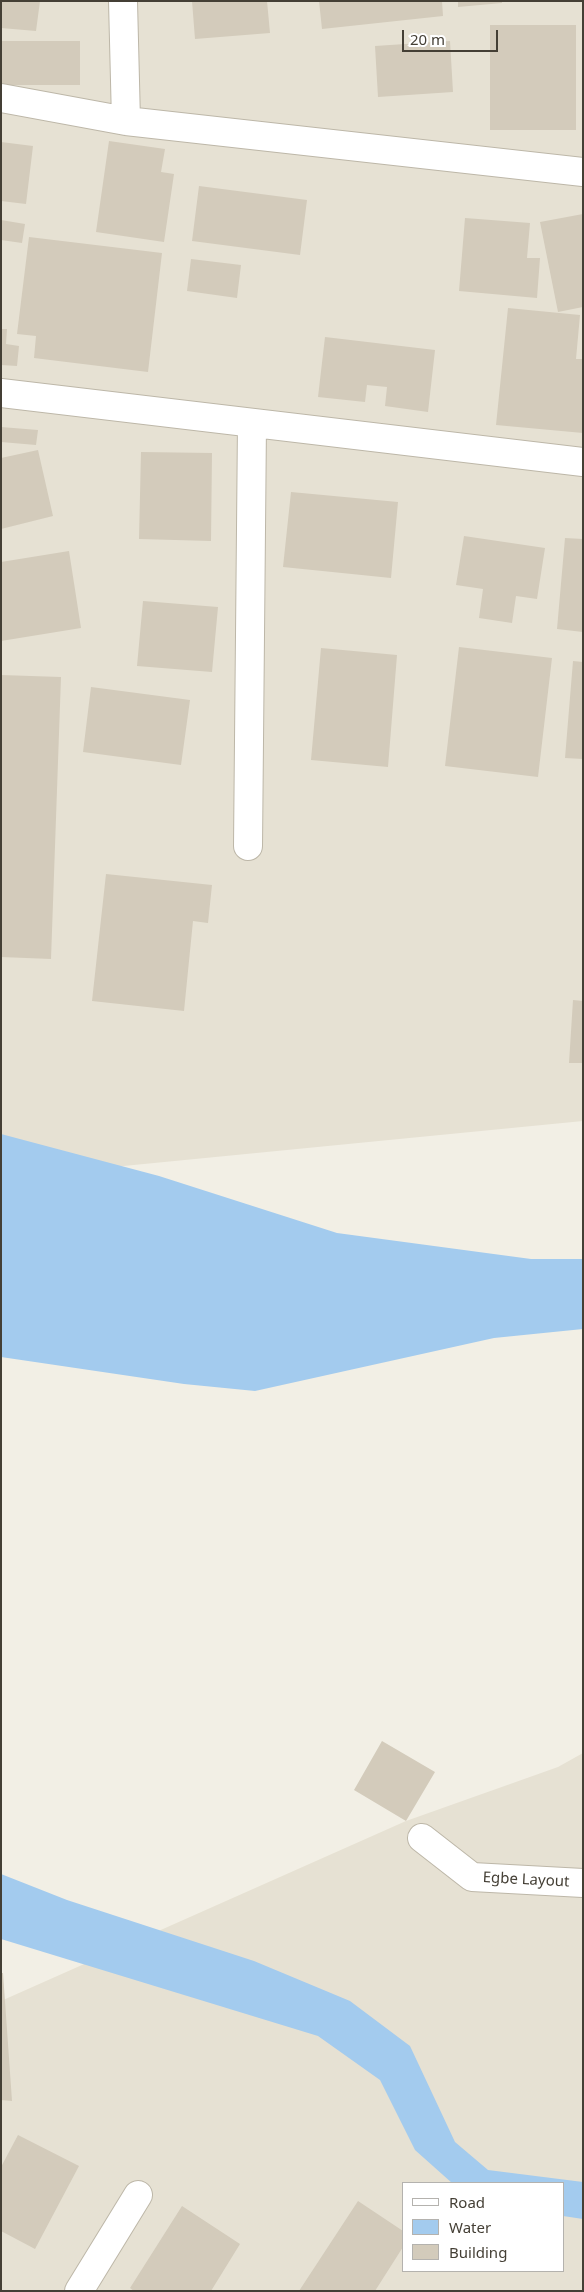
<!DOCTYPE html>
<html>
<head>
<meta charset="utf-8">
<style>
  body { margin:0 }
  #map { position:relative; width:584px; height:2292px; overflow:hidden; background:#f2efe5; font-family:"Noto Sans",sans-serif }
  canvas { display:block }
  .frame { position:absolute; inset:0; border:2px solid #443f35; pointer-events:none }
  .legend { position:absolute; left:402px; top:2182px; width:162px; height:90px; box-sizing:border-box; background:#fff; border:1px solid #b4b2ae; margin:0; padding:6px 9px; list-style:none; font-size:15px; color:#443f35 }
  .legend li { display:flex; align-items:center; gap:10px; height:25px }
  .legend b { width:25px; border:1px solid #b4b2ae }
  .scale { position:absolute; left:402px; top:30px; width:96px; height:22px; box-sizing:border-box; border:2px solid #443f35; border-top:0; padding-left:6px; font-size:15px; line-height:18px; white-space:nowrap; color:#443f35; -webkit-text-stroke:4px #fff; paint-order:stroke }
</style>
</head>
<body>
<div id="map">
<canvas width="584" height="2292"></canvas>
<div class="frame"></div>
<ul class="legend">
<li><b style="height:6px;background:#fff"></b>Road</li>
<li><b style="height:14px;background:#a3cbee"></b>Water</li>
<li><b style="height:14px;background:#d3cbbb"></b>Building</li>
</ul>
<div class="scale">20 m</div>
</div>
<script>
const c = document.querySelector('canvas').getContext('2d');
c.lineJoin = 'round';
function paint(path, color) {
  c.fillStyle = color;
  c.fill(path, 'evenodd');
}
function toPath(rows) {
  const path = new Path2D();
  for (const r of rows) {
    path.moveTo(r[0], r[1]);
    for (let i = 2; i < r.length; i += 2) path.lineTo(r[i], r[i + 1]);
  }
  return path;
}
function stroke(path, color, width, dash) {
  c.strokeStyle = color;
  c.lineWidth = width;
  c.lineCap = dash ? 'butt' : 'round';
  c.setLineDash(dash || []);
  c.stroke(path);
}
function label(font, color, halo, rows, align = 'center') {
  c.font = font + ' "Noto Sans",sans-serif';
  c.lineWidth = 4;
  c.setLineDash([]);
  c.textBaseline = 'middle';
  c.strokeStyle = halo;
  c.fillStyle = color;
  for (const [text, x, y, turn = 0] of rows) {
    c.save();
    c.translate(x, y);
    c.rotate((+turn || 0) * Math.PI / 180);
    c.textAlign = isNaN(turn) ? turn : align;
    if (halo) c.strokeText(text, 0, 0);
    c.fillText(text, 0, 0);
    c.restore();
  }
}
const residential = toPath([
  [1,1,583,1,583,1121,1,1178],
  [583,1753,583,2291,1,2291,1,2001,406,1821,558,1767],
  [403,2183,563,2183,563,2271,403,2271]
]);
const water = toPath([
  [1,1134,159,1176,337,1233,531,1259,583,1259,583,1329,494,1338,255,1391,184,1384,1,1357],
  [1,1874,67,1900,254,1961,350,2001,410,2046,455,2142,488,2170,583,2182,583,2219,563,2216,563,2183,452,2183,415,2150,380,2080,318,2036,1,1939]
]);
const building = toPath([
  [1,1,40,1,36,31,1,28],
  [192,1,267,1,270,33,195,39],
  [319,1,442,1,443,16,322,29],
  [458,1,502,1,502,3,458,7],
  [490,25,576,25,576,130,490,130],
  [1,41,80,41,80,85,1,85],
  [450,41,453,92,378,97,375,46],
  [109,141,165,149,161,172,174,174,164,242,96,232],
  [1,142,33,146,26,204,1,201],
  [199,186,307,200,300,255,192,241],
  [583,214,583,307,558,312,540,222],
  [465,218,530,223,527,258,540,258,537,298,459,291],
  [1,220,25,224,22,243,1,240],
  [29,237,162,253,148,372,34,358,36,336,17,334],
  [191,259,241,265,237,298,187,291],
  [508,308,580,315,576,359,583,359,583,433,496,425],
  [1,329,7,329,6,344,19,346,17,366,1,365],
  [325,337,435,350,428,412,385,406,387,387,367,385,365,402,318,397],
  [1,427,38,430,36,445,1,442],
  [38,450,53,516,1,529,1,458],
  [141,452,212,453,211,541,139,539],
  [291,492,398,502,391,578,283,567],
  [464,536,545,548,537,599,516,596,512,623,479,618,483,589,456,585],
  [565,538,583,539,583,632,557,629],
  [69,551,81,628,1,641,1,562],
  [143,601,218,607,212,672,137,666],
  [459,647,552,658,538,777,445,766],
  [321,648,397,655,388,767,311,760],
  [573,661,583,662,583,759,565,758],
  [1,675,61,677,51,959,1,957],
  [91,687,190,700,181,765,83,752],
  [106,874,212,885,208,923,193,921,184,1011,92,1001],
  [573,1000,583,1001,583,1063,569,1063],
  [382,1741,435,1772,406,1821,354,1790],
  [1,1973,3,1973,12,2101,1,2100],
  [18,2135,79,2166,35,2249,1,2231,1,2167],
  [358,2201,403,2231,403,2247,375,2291,299,2291],
  [182,2206,240,2244,211,2291,134,2291,130,2288]
]);
const minor = toPath([
  [123,1,126,121],
  [1,98,126,121,583,172],
  [1,393,583,462],
  [248,846,252,423],
  [422,1838,472,1877,583,1883],
  [79,2291,138,2195]
]);
const streetNames = [
  ["Egbe Layout",526,1880,3]
];
paint(residential, '#e6e1d3');
paint(water, '#a3cbee');
paint(building, '#d3cbbb');
stroke(minor, '#bdb7a8', 30);
stroke(minor, '#fff', 28);
label('15px', '#443f35', '#fff', streetNames);
</script>
</body>
</html>
